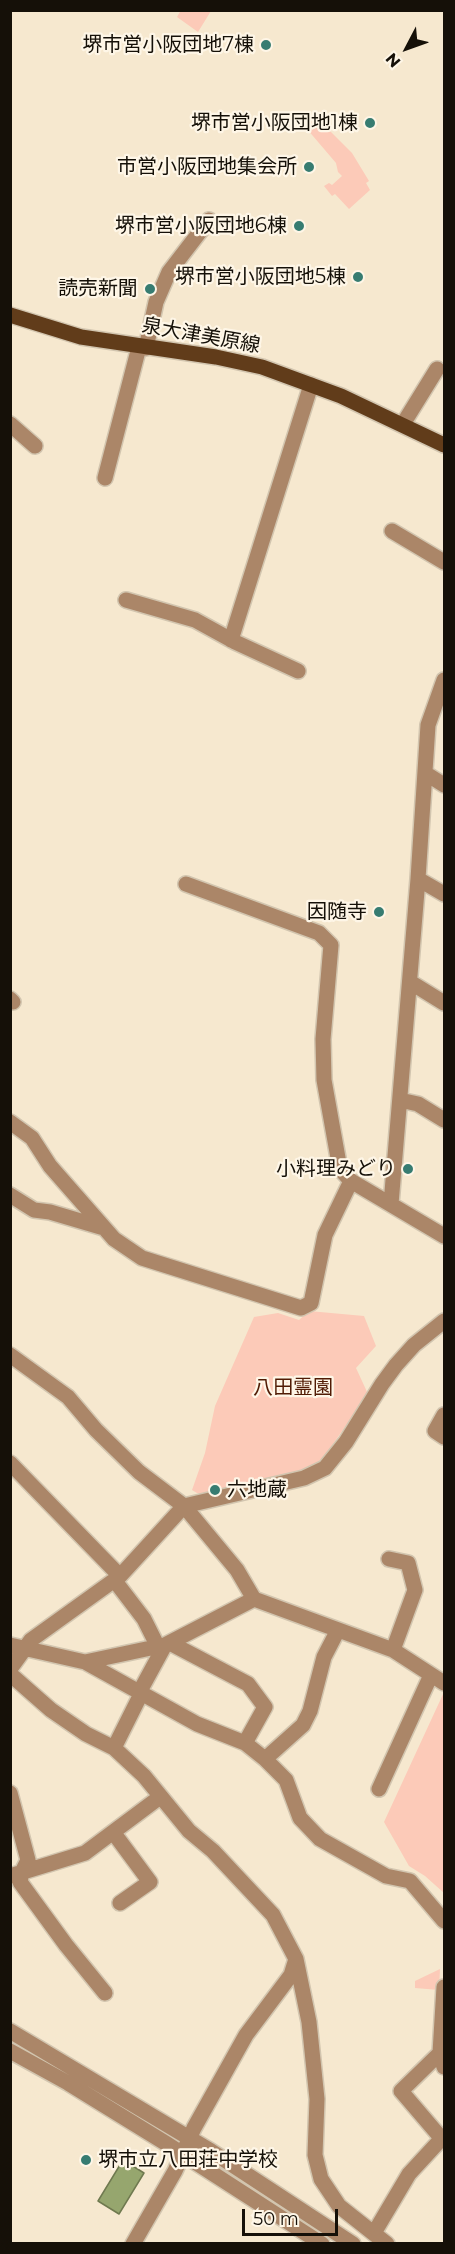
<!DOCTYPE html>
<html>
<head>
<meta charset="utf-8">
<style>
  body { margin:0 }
  #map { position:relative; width:455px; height:2254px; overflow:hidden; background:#f6e8cf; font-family:Montserrat,sans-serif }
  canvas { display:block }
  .frame { position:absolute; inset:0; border:12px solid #151008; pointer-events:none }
  .north { position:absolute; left:377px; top:18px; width:60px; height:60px; -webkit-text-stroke:4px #fef6e7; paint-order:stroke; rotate:229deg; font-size:16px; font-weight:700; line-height:24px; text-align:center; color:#151008 }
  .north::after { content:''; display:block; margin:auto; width:21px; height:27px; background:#151008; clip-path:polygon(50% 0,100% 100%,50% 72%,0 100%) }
  .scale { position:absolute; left:242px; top:2209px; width:96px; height:27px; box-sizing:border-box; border:3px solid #151008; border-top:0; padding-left:8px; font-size:18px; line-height:21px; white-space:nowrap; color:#151008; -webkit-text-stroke:4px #fef6e7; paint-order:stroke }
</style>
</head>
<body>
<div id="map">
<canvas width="455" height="2254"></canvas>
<div class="frame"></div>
<div class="north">N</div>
<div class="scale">50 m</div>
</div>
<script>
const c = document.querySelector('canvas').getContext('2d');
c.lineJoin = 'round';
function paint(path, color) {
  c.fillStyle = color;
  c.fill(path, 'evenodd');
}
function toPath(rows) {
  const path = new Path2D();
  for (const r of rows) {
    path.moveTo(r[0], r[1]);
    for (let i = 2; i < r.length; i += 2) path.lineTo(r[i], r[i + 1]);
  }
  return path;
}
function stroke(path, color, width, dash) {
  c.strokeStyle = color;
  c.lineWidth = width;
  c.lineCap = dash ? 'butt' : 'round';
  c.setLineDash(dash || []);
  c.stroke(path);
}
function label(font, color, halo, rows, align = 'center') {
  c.font = font + ' Montserrat,"Noto Sans JP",sans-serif';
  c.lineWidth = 4.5;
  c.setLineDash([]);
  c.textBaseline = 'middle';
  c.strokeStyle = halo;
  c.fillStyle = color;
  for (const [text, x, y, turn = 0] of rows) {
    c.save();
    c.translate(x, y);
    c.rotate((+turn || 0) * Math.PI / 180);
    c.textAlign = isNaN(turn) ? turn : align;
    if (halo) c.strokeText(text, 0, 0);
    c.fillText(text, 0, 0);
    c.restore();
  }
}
const green = toPath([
  [181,10,211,10,211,11,198,32,177,17],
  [315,116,352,153,369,181,366,183,370,190,349,209,335,194,332,196,324,186,329,183,332,185,342,176,338,172,336,163,307,129],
  [309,1311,364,1316,376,1346,356,1368,368,1394,326,1454,315,1465,293,1474,205,1495,197,1493,192,1490,205,1453,215,1406,254,1317,278,1313,299,1320],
  [444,1692,444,1893,425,1876,409,1866,384,1822],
  [440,1969,439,1990,415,1988,415,1981]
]);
const water = toPath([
  [123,2160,144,2173,119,2214,98,2201,123,2160]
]);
const minor = toPath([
  [146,348,156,302,169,272,209,220],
  [10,424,35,446],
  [403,424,437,369],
  [105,478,139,347],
  [392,531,444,562],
  [126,600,195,620,235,642,298,671],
  [231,640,311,385],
  [425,773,444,785],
  [418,879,444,894],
  [186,884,319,933,331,945,323,1039,324,1080,340,1169,351,1181,444,1236],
  [410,982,444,1003],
  [10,999,13,1002],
  [400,1100,418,1104,444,1120],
  [10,1122,32,1138,50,1166,114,1239,142,1258,301,1308,311,1303,325,1235,351,1181],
  [10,1195,34,1210,50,1212,104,1228],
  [391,1204,418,879,428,725,444,680],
  [10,1355,68,1397,96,1430,139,1472,184,1506,237,1570,254,1599,393,1650,444,1683],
  [444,1415,435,1431,444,1437],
  [10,1463,120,1576],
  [389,1559,408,1563,415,1590,393,1650],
  [115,1581,144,1619,158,1647],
  [170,1643,248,1684,265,1707,245,1743],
  [10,1645,85,1662,197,1724,245,1743,265,1759,286,1780,300,1818,320,1839,386,1876,410,1881,444,1921],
  [85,1662,165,1645],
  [10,1669,31,1640,120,1576,184,1506,304,1478,325,1468,346,1442,382,1384,396,1365,414,1345,444,1321],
  [10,1674,51,1710,86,1734,114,1748,144,1776,189,1831,213,1851,273,1915,296,1959,309,2022,317,2099,315,2155,321,2179,339,2206,387,2244],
  [140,1691,165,1645,254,1599],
  [114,1748,142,1692],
  [265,1759,303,1725,310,1711,324,1657,338,1630],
  [379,1789,431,1675],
  [10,1793,28,1860,22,1872,20,1882,66,1945,105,1993],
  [113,1832,150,1882,120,1903],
  [10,1876,85,1853,160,1797],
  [444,1987,440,2053,444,2067],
  [10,2031,211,2151,353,2244],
  [10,2051,68,2083,167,2144,322,2244],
  [440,2053,401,2091,442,2139],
  [374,2233,409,2174,444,2136],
  [133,2244,175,2171,194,2128,246,2035,291,1975,296,1959]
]);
const major = toPath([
  [10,315,81,337,216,357,262,367,341,396,444,445]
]);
const markers = [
  [266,45,6,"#377c71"],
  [370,123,6,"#377c71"],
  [309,167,6,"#377c71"],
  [299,226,6,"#377c71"],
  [358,277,6,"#377c71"],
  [150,289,6,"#377c71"],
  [379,912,6,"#377c71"],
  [408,1169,6,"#377c71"],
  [215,1490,6,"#377c71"],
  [86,2160,6,"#377c71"]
];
const poiNames = [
  ["堺市営小阪団地7棟",254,45],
  ["堺市営小阪団地1棟",358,123],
  ["市営小阪団地集会所",297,167],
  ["堺市営小阪団地6棟",287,226],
  ["堺市営小阪団地5棟",346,277],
  ["読売新聞",138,289],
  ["因随寺",367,912],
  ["小料理みどり",396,1169],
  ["六地蔵",227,1490,"left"],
  ["堺市立八田荘中学校",98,2160,"left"]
];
const streetNames = [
  ["泉大津美原線",201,336,10]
];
const parkNames = [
  ["八田霊園",293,1388]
];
paint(green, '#fccab8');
paint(water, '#96a66e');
stroke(water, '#6f794f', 1.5);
stroke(minor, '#d2c5af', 18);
stroke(major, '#d2c5af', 18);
stroke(minor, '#ab8668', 15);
stroke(major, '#613c1a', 15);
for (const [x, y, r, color] of markers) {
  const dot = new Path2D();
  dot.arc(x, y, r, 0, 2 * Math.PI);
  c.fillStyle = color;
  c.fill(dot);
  stroke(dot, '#fef6e7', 2);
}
label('20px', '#151008', '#fef6e7', poiNames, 'right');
label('20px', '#151008', '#fef6e7', streetNames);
label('20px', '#511b04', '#fef6e7', parkNames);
</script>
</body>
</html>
